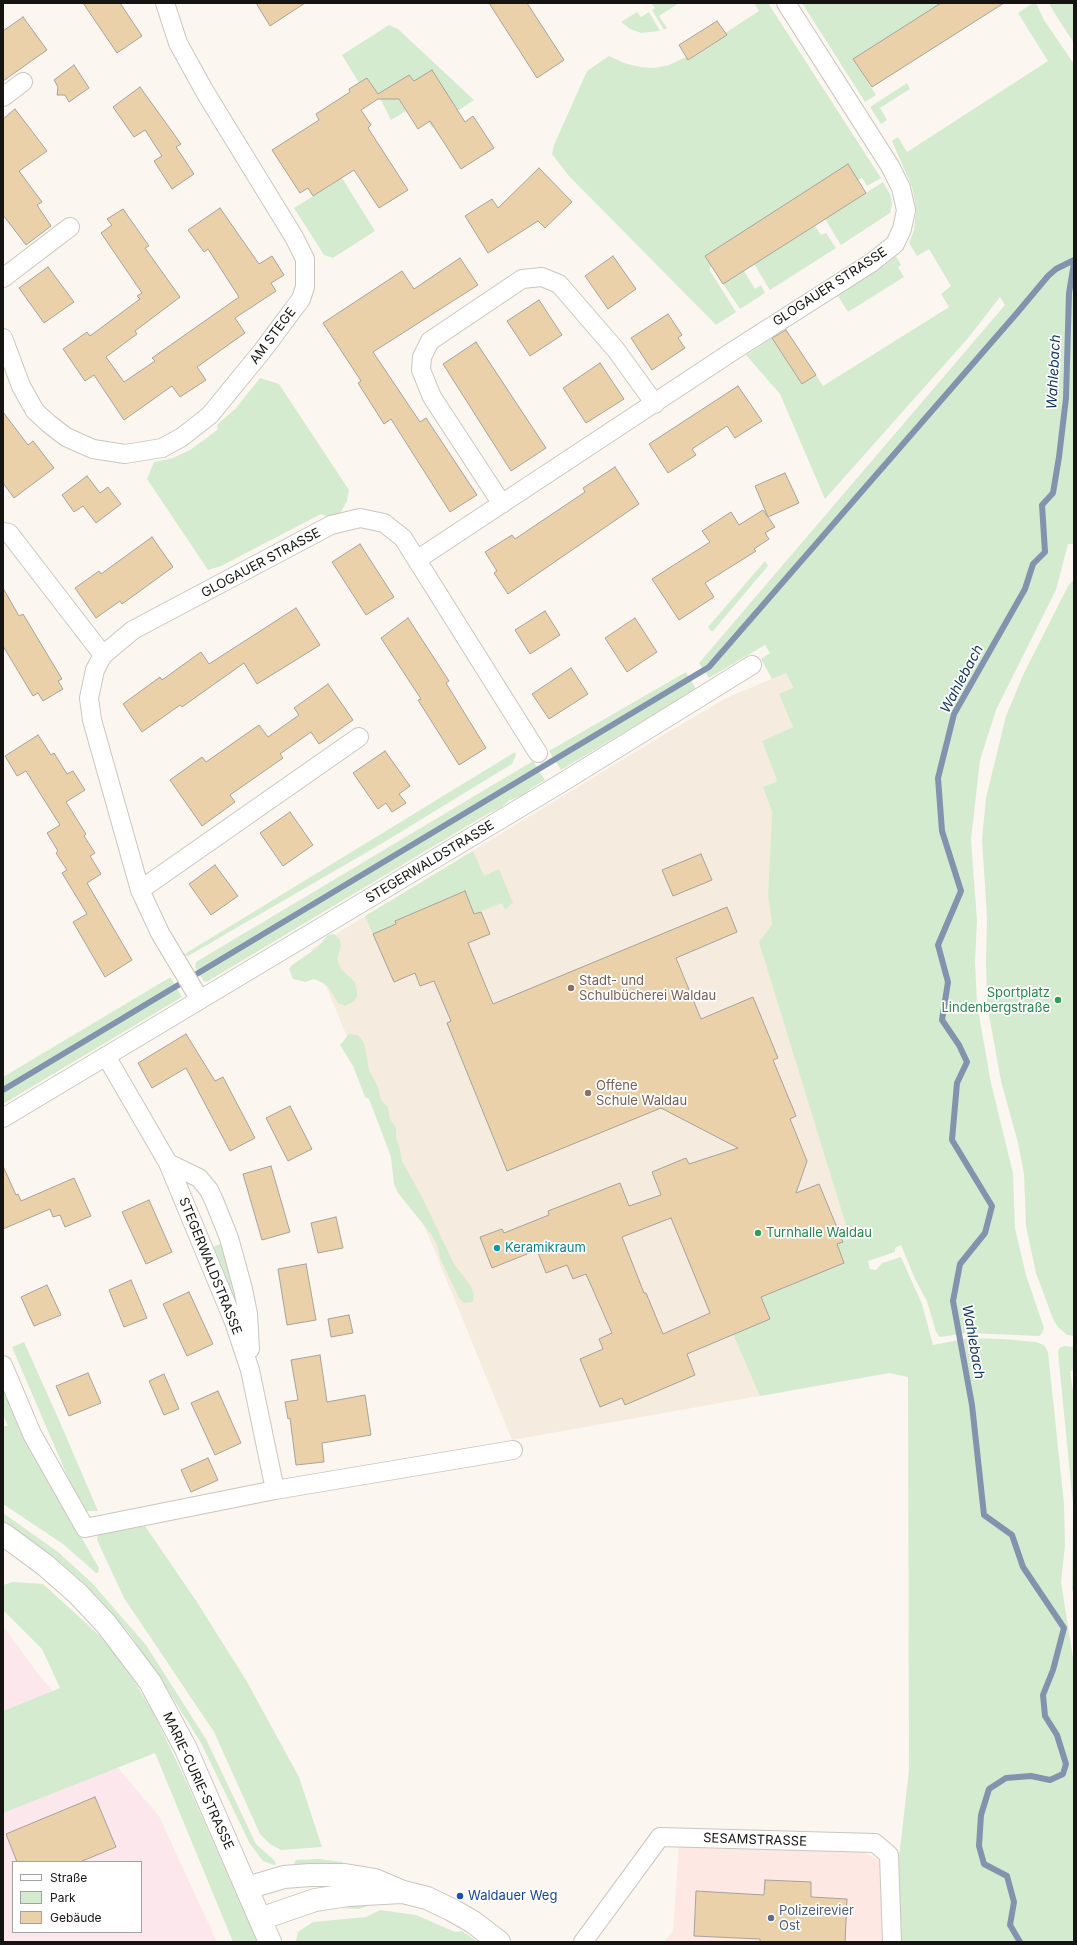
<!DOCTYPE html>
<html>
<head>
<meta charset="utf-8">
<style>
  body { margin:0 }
  #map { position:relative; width:1077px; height:1945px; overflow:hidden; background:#fbf7f0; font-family:Inter,sans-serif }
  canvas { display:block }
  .frame { position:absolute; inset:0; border:4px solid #151412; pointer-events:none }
  .legend { position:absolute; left:12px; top:1861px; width:130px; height:72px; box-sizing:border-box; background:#fff; border:1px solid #a1a1a0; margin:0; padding:5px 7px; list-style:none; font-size:12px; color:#151412 }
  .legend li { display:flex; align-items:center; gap:8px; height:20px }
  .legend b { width:20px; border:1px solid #a1a1a0 }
</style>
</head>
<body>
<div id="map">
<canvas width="1077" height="1945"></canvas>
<div class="frame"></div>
<ul class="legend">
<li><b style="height:5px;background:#fff"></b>Straße</li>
<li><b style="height:11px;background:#d5ebd0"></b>Park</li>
<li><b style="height:11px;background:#ebd1aa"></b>Gebäude</li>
</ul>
</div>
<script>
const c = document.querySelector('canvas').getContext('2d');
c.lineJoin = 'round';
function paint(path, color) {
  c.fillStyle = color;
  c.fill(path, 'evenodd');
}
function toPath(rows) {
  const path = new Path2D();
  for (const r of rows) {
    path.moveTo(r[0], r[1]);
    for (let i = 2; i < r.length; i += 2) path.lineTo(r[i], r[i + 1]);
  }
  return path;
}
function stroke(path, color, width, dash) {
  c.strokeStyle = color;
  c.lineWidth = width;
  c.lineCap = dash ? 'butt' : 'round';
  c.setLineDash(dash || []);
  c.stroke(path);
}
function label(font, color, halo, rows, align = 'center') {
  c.font = font + ' Inter,sans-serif';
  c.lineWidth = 3.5;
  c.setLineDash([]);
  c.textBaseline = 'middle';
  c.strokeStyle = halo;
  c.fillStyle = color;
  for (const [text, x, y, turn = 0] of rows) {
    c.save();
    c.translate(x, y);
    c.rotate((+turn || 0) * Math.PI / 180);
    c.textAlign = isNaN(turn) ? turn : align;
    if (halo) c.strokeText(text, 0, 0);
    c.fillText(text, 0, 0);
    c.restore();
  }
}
const commercial = toPath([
  [679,1843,859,1849,887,1865,887,1942,664,1942,673,1931]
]);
const industrial = toPath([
  [3,1626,39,1675,159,1816,217,1942,3,1942],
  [13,1862,141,1862,141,1932,13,1932]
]);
const built = toPath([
  [786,673,793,689,780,694,793,727,762,741,777,781,763,787,772,812,768,895,772,925,850,1238,889,1373,512,1440,311,949,668,732,726,698]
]);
const green = toPath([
  [651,3,679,3,659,16,667,28,664,30,652,10,655,8],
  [754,3,768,3,881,178,867,186,862,178,858,180,848,164,705,256,712,266,709,269,736,312,716,325,568,175,552,154,554,145,587,71,609,56,624,63,640,67,654,68,669,65,686,57,689,60,726,36,725,33,759,11],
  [802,3,941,3,853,59,876,95,865,102],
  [1033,3,1036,3,1044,20,1074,64,1074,544,1068,544,1056,590,996,710,980,760,971,840,977,921,975,962,977,1004,991,1083,1013,1173,1015,1228,1026,1275,1044,1328,1042,1333,1039,1336,968,1333,940,1337,936,1332,927,1301,915,1279,901,1245,895,1248,895,1252,868,1261,870,1269,876,1270,882,1263,901,1257,922,1304,933,1345,969,1338,1003,1339,1036,1342,1044,1345,1048,1352,1064,1504,1065,1546,1061,1582,1074,1664,1074,1942,887,1942,887,1865,899,1858,909,1770,908,1377,889,1373,760,1396,733,1334,761,1297,826,1270,819,1252,850,1238,759,942,772,925,768,895,772,812,763,787,777,781,762,741,793,727,779,694,793,688,786,673,772,679,761,659,770,653,765,645,709,678,699,663,1005,305,1000,297,969,337,825,499,780,394,746,355,772,338,802,384,816,375,823,386,949,307,941,294,951,286,929,249,917,256,909,243,914,230,916,208,912,187,892,141,898,137,907,152,1048,61,1018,13],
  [1049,3,1074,3,1074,43,1055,14],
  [637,12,641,17,649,12,660,31,641,33,630,29,621,22],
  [389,25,398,29,474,100,432,128,429,122,454,105,414,81,409,75,390,87,393,99,399,99,406,111,391,120,380,98,368,78,359,83,342,55],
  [907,83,910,89,880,108,887,120,881,124,870,107],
  [342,178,375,231,333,258,324,255,294,208],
  [883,182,890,194,892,204,890,213,841,245,825,219],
  [815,226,821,235,826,233,836,248,770,290,754,264],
  [896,256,901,265,898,267,904,277,848,312,838,296],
  [744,271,755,289,761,285,765,293,740,309,723,284],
  [260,378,279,384,349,490,347,501,341,512,330,517,321,514,221,566,208,570,147,479,154,462,173,458,190,450,208,437,218,429,217,425,236,408],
  [765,561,768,566,713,631,711,631,708,627],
  [1074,579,1074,1336,1067,1335,1058,1327,1053,1319,1036,1273,1026,1226,1024,1174,1018,1143,1001,1081,987,1004,986,961,987,918,982,839,986,798,1006,716,1024,673,1068,586],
  [686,672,696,689,561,770,549,751],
  [515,752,516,755,512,764,381,844,188,956,183,955],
  [533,761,545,780,530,789,526,794,510,800,500,808,489,813,208,981,205,982,203,980,195,967,196,962],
  [473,851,484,876,499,869,513,903,505,910,502,903,474,914,464,891,395,921,396,924,373,934,365,916],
  [334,934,340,940,341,945,337,959,341,969,355,982,357,991,357,997,353,1002,345,1006,338,1003,329,988,323,983,314,979,305,982,293,979,289,969,292,965,317,948,328,935],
  [169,978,171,978,182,997,3,1104,3,1077],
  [349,1034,358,1035,364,1043,369,1070,378,1087,381,1100,388,1107,390,1119,396,1128,396,1137,400,1149,402,1161,422,1197,454,1264,470,1285,474,1294,473,1302,464,1303,459,1298,440,1258,437,1245,431,1234,398,1193,394,1184,391,1157,382,1133,369,1099,365,1097,353,1066,340,1045],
  [224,1242,242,1319,209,1249],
  [24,1342,59,1420,98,1511,84,1511,81,1508,12,1347],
  [1065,1346,1074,1347,1074,1370,1070,1371,1074,1398,1074,1596,1072,1589,1073,1504,1058,1353,1059,1348],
  [3,1388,18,1426,99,1568,98,1573,96,1573,63,1544,3,1504,3,1426,8,1426,3,1415],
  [3,1513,58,1552,92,1583,146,1645,206,1739,256,1844,274,1860,276,1864,274,1865,263,1861,250,1844,201,1743,171,1695,129,1633,87,1586,54,1557,3,1521],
  [145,1526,197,1602,246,1680,299,1777,322,1847,281,1850,270,1844,260,1834,214,1732,124,1598,97,1540,98,1534],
  [13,1582,43,1584,100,1636,117,1656,134,1681,154,1714,186,1781,258,1942,233,1942,155,1753,3,1813,3,1711,60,1688,42,1649,3,1610,3,1585],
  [319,1859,343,1862,343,1864,342,1865,296,1866,294,1863,296,1860],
  [376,1903,359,1909,339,1908,312,1913,317,1905],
  [380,1910,416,1915,455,1932,462,1931,478,1942,296,1941,298,1932,313,1922,366,1917]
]);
const stream = toPath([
  [3,1090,709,667,1017,313,1048,276,1056,269,1074,260],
  [1020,1942,1010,1925,1014,1902,1007,1876,984,1864,979,1846,981,1815,989,1789,1006,1778,1031,1776,1050,1780,1063,1774,1066,1764,1057,1735,1045,1716,1043,1695,1053,1670,1064,1628,1023,1567,1012,1535,984,1515,972,1405,953,1301,960,1264,985,1233,992,1206,952,1140,957,1083,967,1062,959,1045,942,1020,948,982,938,945,961,891,942,831,938,778,954,714,1025,589,1033,564,1045,552,1042,505,1053,493,1059,457,1066,398,1069,293,1074,263]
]);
const building = toPath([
  [83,3,120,3,142,36,117,53,83,3],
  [256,3,305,3,270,26,256,3],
  [489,3,527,3,564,60,537,78,489,3],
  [941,3,1004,3,872,87,853,59,941,3],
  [23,17,47,50,3,81,3,31,23,17],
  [717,21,727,35,688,60,679,45,717,21],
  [74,65,89,88,69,102,65,95,57,95,58,87,54,80,74,65],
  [432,70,465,122,473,116,494,148,461,169,430,121,418,129,399,99,378,99,361,110,371,125,368,128,408,190,379,208,354,170,313,196,308,188,300,193,272,150,319,120,316,114,350,92,349,89,367,78,378,94,409,75,414,81,432,70],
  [140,87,181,144,176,147,194,174,172,189,154,161,162,156,145,130,134,137,113,107,140,87],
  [15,109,47,151,19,171,42,202,37,205,51,226,26,245,3,215,3,119,15,109],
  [848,164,866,193,723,284,705,256,848,164],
  [539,168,572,202,545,228,538,221,488,253,465,216,492,199,498,208,539,168],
  [220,208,259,264,272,256,284,275,271,283,276,291,235,318,245,333,197,367,206,380,180,397,172,386,124,420,94,375,85,381,63,349,87,332,90,336,140,299,137,296,142,293,101,233,112,225,107,219,123,209,149,246,145,248,180,297,135,331,137,334,106,357,124,382,155,361,152,358,239,297,208,249,204,252,188,230,220,208],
  [613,256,636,289,608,309,585,276,613,256],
  [460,258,478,285,373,352,420,422,426,418,477,495,450,512,391,419,384,424,358,383,361,381,323,323,402,271,414,289,460,258],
  [48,267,74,302,44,323,19,288,48,267],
  [539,300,562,335,530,356,507,321,539,300],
  [668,314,682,335,678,338,685,348,652,370,631,338,668,314],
  [786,330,816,375,802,384,772,338,786,330],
  [476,342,546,448,511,471,443,364,476,342],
  [600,363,624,399,586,423,563,388,600,363],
  [738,386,762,421,735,438,727,426,692,449,696,455,668,473,649,444,738,386],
  [3,412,28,445,33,441,54,468,14,498,3,483,3,412],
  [615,467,639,504,508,594,494,573,497,571,485,552,512,535,515,539,585,492,583,488,615,467],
  [785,473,799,503,768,517,775,527,765,533,769,539,754,549,756,551,705,583,714,597,679,620,652,579,710,542,702,531,731,512,739,525,763,510,768,517,755,486,785,473],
  [87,476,100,493,108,487,121,504,96,523,83,506,74,512,62,495,87,476],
  [152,537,173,567,122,604,120,601,96,618,75,588,99,571,101,574,152,537],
  [360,544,394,597,366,615,332,562,360,544],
  [3,588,19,616,23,614,62,679,58,681,63,689,43,701,38,693,33,696,3,646,3,588],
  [296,608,320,645,257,684,244,663,182,707,180,705,142,732,123,704,160,677,162,680,201,652,209,664,296,608],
  [545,611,560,635,530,654,515,630,545,611],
  [408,618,449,681,446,683,486,748,459,765,418,700,421,699,381,638,408,618],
  [635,618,657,652,627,672,605,638,635,618],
  [571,668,588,694,549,719,532,694,571,668],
  [328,684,353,720,319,744,311,732,280,754,283,758,230,795,235,802,202,826,170,780,202,757,206,762,259,725,268,737,299,715,294,708,328,684],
  [38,735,51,755,54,753,67,774,73,771,85,790,66,802,86,834,84,836,95,853,90,856,101,874,87,883,132,960,105,977,73,922,87,914,62,873,67,870,56,853,58,851,47,833,60,825,26,771,17,776,5,756,38,735],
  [385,751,410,786,399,794,406,803,392,812,386,803,378,809,353,773,385,751],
  [290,812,313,845,283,866,260,833,290,812],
  [701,854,712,880,673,896,662,870,701,854],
  [215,865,238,896,211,915,189,884,215,865],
  [465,891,474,914,481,912,490,934,468,943,493,1004,727,907,737,932,676,958,701,1019,753,997,778,1058,773,1060,796,1116,790,1119,807,1161,796,1193,819,1184,843,1242,837,1244,844,1263,761,1297,770,1319,687,1354,695,1375,625,1405,622,1398,600,1407,580,1359,603,1349,599,1339,612,1333,586,1274,573,1279,567,1265,546,1273,537,1250,492,1268,480,1237,502,1229,504,1233,549,1215,548,1211,620,1183,629,1206,661,1195,652,1172,686,1158,689,1164,738,1148,661,1108,507,1171,447,1023,451,1021,434,981,420,986,415,973,394,982,373,934,396,924,395,921,465,891],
  [671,1218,710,1313,663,1334,646,1293,644,1293,622,1237,671,1218],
  [186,1034,215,1081,223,1077,255,1138,230,1151,186,1068,152,1088,138,1063,186,1034],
  [290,1106,312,1149,288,1161,266,1118,290,1106],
  [3,1166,16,1195,18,1194,21,1201,74,1178,91,1216,65,1227,60,1215,53,1217,50,1209,3,1229,3,1166],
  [271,1166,290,1232,262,1240,243,1174,271,1166],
  [149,1200,172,1252,146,1264,122,1212,149,1200],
  [336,1217,343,1248,318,1253,311,1223,336,1217],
  [306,1264,316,1320,287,1325,278,1269,306,1264],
  [131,1280,147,1318,124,1327,109,1290,131,1280],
  [47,1285,61,1315,34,1326,21,1297,47,1285],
  [189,1292,213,1344,187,1356,163,1304,189,1292],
  [349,1315,353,1333,331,1337,328,1319,349,1315],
  [320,1355,327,1402,365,1395,371,1435,322,1443,324,1462,296,1465,290,1418,288,1419,285,1402,298,1400,291,1360,320,1355],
  [88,1373,101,1403,69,1416,56,1386,88,1373],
  [164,1374,179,1409,164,1415,149,1381,164,1374],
  [218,1391,241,1443,215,1455,191,1403,218,1391],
  [208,1458,218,1480,191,1492,181,1470,208,1458],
  [95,1797,116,1847,80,1862,17,1862,6,1834,95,1797],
  [765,1880,811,1882,811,1897,847,1899,845,1942,760,1942,760,1939,694,1936,696,1891,764,1895,765,1880]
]);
const street = toPath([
  [3,97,23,82],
  [3,278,70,227],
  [3,338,21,386,35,411,48,423,66,437,93,449,125,454,162,448,182,437,210,415,263,350,301,299,305,287,305,259,294,237,205,92,178,43,165,3],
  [502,504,432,397,421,370,422,357,430,341,522,279,542,277,559,284,616,350,655,404],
  [3,532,9,533,103,655],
  [418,559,733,351,871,263,895,244,902,229,906,210,901,188,890,166,786,3],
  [140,890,359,737],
  [200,1000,160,933,140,890,92,720,89,698,95,670,103,655,133,630,331,525,360,518,384,523,403,538,538,753],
  [106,1056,168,1163,234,1322,250,1370,275,1490],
  [3,1118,558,785,752,665],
  [168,1163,199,1178,209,1190,215,1203,229,1238,243,1289,248,1314,250,1349],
  [3,1365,32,1434,85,1528,275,1490,513,1450],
  [583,1942,660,1837,875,1843,889,1855,892,1942]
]);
const secondary = toPath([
  [3,1534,45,1565,78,1594,107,1625,150,1682,186,1749,270,1942],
  [247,1888,284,1877,310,1875,345,1875,375,1880,403,1892,427,1898,452,1910,473,1922,499,1942],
  [260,1919,315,1900,348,1895,401,1892]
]);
const markers = [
  [571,988,4,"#8d6e63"],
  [1058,1000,4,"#2e9e5b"],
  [588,1093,4,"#8d6e63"],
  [758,1233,4,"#2e9e5b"],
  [497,1248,4,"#0f9aa8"],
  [460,1896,4,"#1a4fb4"],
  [771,1918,4,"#5c6f8a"]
];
const streetNames = [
  ["GLOGAUER STRASSE",830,287,-33],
  ["AM STEGE",273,336,-53],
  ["GLOGAUER STRASSE",261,563,-28],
  ["STEGERWALDSTRASSE",430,862,-31],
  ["STEGERWALDSTRASSE",210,1266,68],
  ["MARIE-CURIE-STRASSE",198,1781,65],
  ["SESAMSTRASSE",755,1840,2]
];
const educationNames = [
  ["Stadt- und",579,981],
  ["Schulbücherei Waldau",579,996],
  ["Offene",596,1086],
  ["Schule Waldau",596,1101]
];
const leisureNames = [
  ["Sportplatz",1050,993],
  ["Lindenbergstraße",1050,1008],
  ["Turnhalle Waldau",766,1233,"left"]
];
const cultureNames = [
  ["Keramikraum",505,1248]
];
const transitNames = [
  ["Waldauer Weg",468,1896]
];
const serviceNames = [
  ["Polizeirevier",779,1911],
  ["Ost",779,1926]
];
const waterNames = [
  ["Wahlebach",1054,372,-87],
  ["Wahlebach",962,679,-62],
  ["Wahlebach",973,1342,80]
];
paint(commercial, '#fde8e3');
paint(industrial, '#fce7ed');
paint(built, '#f5ecdf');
paint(green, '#d5ebd0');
stroke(stream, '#8294ad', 6);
paint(building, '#ebd1aa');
stroke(building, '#a6a29c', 1);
stroke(street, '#cac6bf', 20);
stroke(secondary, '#cac6bf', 24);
stroke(street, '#fff', 18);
stroke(secondary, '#fff', 22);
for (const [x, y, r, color] of markers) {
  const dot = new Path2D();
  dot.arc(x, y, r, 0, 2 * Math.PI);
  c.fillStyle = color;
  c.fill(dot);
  stroke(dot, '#fff', 1.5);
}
label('13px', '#151412', '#fff', streetNames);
label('13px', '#785e54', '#fff', educationNames, 'left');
label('13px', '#27864d', '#fff', leisureNames, 'right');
label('13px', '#0d838f', '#fff', cultureNames, 'left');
label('13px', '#164399', '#fff', transitNames, 'left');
label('13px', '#4e5e75', '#fff', serviceNames, 'left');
label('italic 14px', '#123662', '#fff', waterNames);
</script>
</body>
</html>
